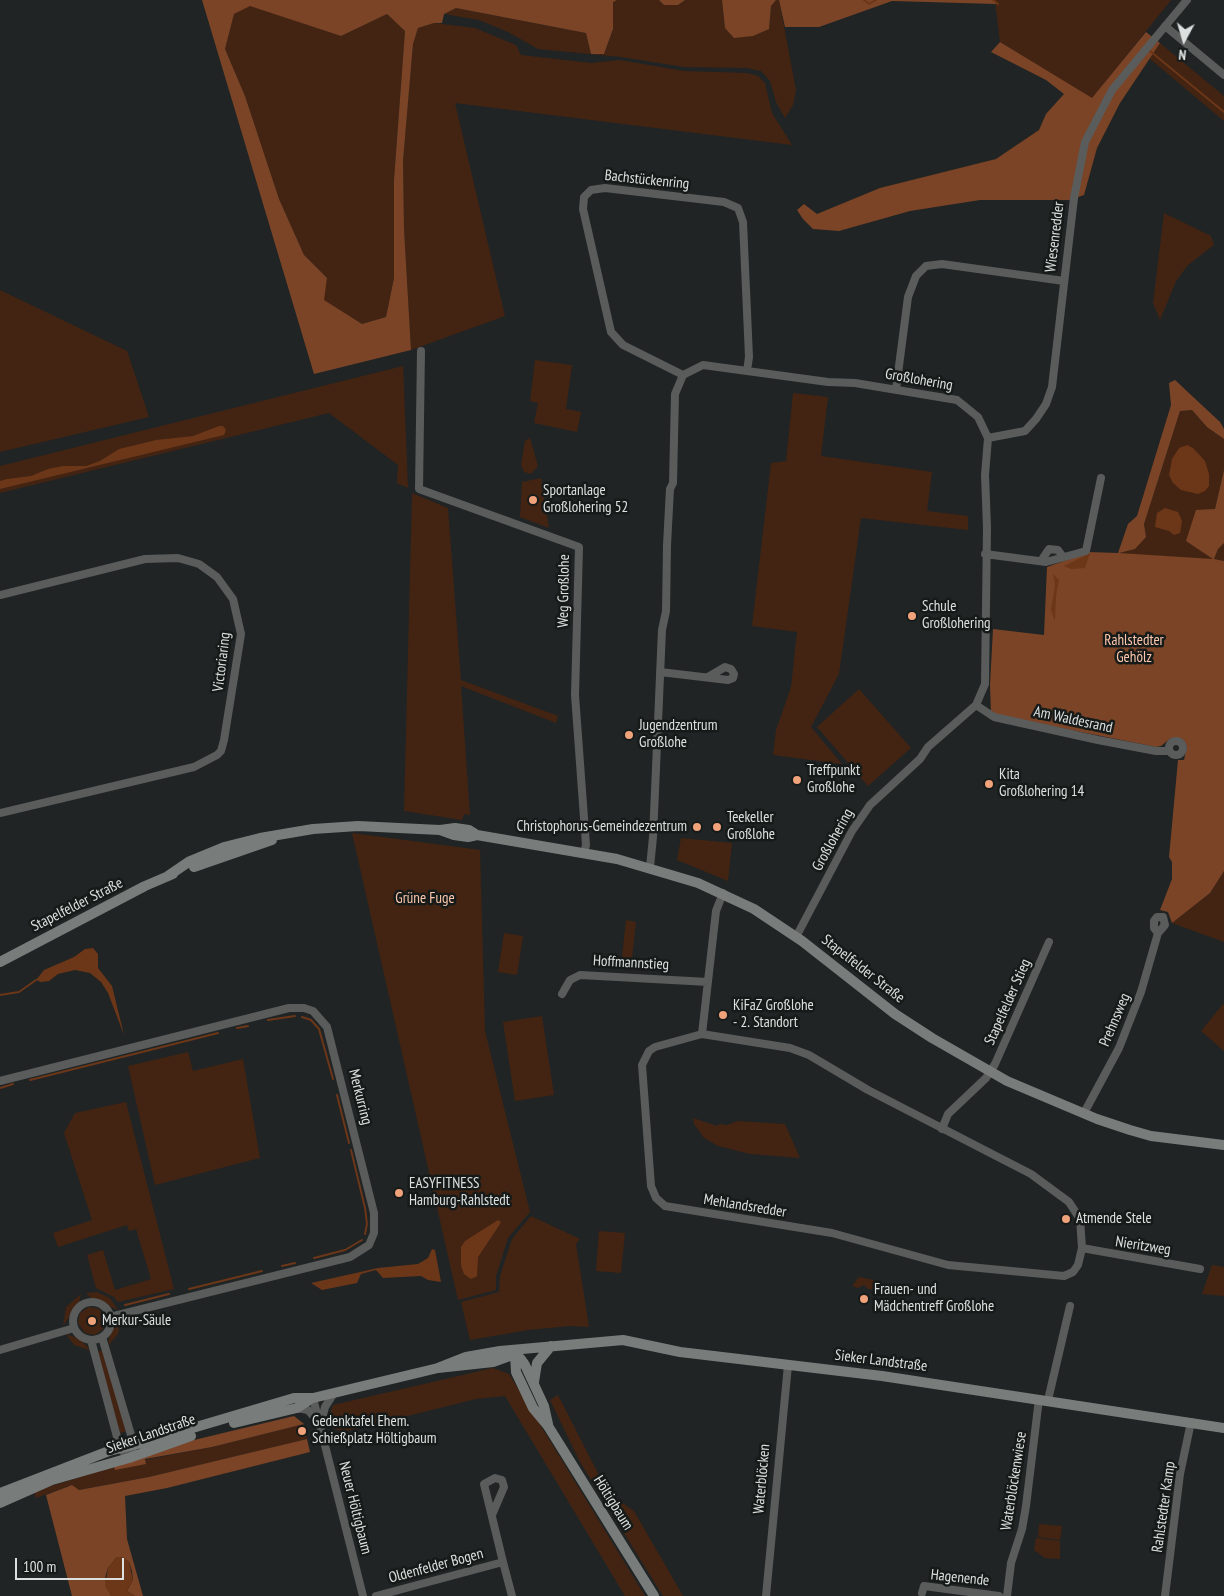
<!DOCTYPE html>
<html>
<head>
<meta charset="utf-8">
<style>
  body { margin:0 }
  #map { position:relative; width:1224px; height:1596px; overflow:hidden; background:#202424; font-family:"PT Sans Narrow",sans-serif }
  canvas { display:block }
  .north { position:absolute; left:1159px; top:15px; width:50px; height:50px; -webkit-text-stroke:4px #161b1a; paint-order:stroke; rotate:186deg; font-size:14px; font-weight:700; line-height:20px; text-align:center; color:#dce0df }
  .north::after { content:''; display:block; margin:auto; width:18px; height:22px; background:#dce0df; clip-path:polygon(50% 0,100% 100%,50% 72%,0 100%) }
  .scale { position:absolute; left:15px; top:1558px; width:109px; height:22px; box-sizing:border-box; border:2px solid #dce0df; border-top:0; padding-left:6px; font-size:15px; line-height:18px; white-space:nowrap; color:#dce0df; -webkit-text-stroke:4px #161b1a; paint-order:stroke }
</style>
</head>
<body>
<div id="map">
<canvas width="1224" height="1596"></canvas>
<div class="north">N</div>
<div class="scale">100 m</div>
</div>
<script>
const c = document.querySelector('canvas').getContext('2d');
c.lineJoin = 'round';
function paint(path, color) {
  c.fillStyle = color;
  c.fill(path, 'evenodd');
}
function toPath(rows) {
  const path = new Path2D();
  for (const r of rows) {
    if (r.length === 3) {
      path.moveTo(r[0] + r[2], r[1]);
      path.arc(r[0], r[1], r[2], 0, 2 * Math.PI);
      continue;
    }
    path.moveTo(r[0], r[1]);
    for (let i = 2; i < r.length; i += 2) path.lineTo(r[i], r[i + 1]);
  }
  return path;
}
function stroke(path, color, width, dash) {
  c.strokeStyle = color;
  c.lineWidth = width;
  c.lineCap = dash ? 'butt' : 'round';
  c.setLineDash(dash || []);
  c.stroke(path);
}
function label(font, color, halo, rows, align = 'center') {
  c.font = font + ' "PT Sans Narrow",sans-serif';
  c.lineWidth = 5;
  c.setLineDash([]);
  c.textBaseline = 'middle';
  c.strokeStyle = halo;
  c.fillStyle = color;
  for (const [text, x, y, turn = 0] of rows) {
    c.save();
    c.translate(x, y);
    c.rotate((+turn || 0) * Math.PI / 180);
    c.textAlign = isNaN(turn) ? turn : align;
    if (halo) c.strokeText(text, 0, 0);
    c.fillText(text, 0, 0);
    c.restore();
  }
}
const green = toPath([
  [617,0,659,0,664,5,678,5,685,0,722,0,725,28,769,29,771,6,776,0,779,0,796,90,793,105,785,118,776,102,770,81,761,71,747,68,684,67,621,57,538,49,508,32,479,20,444,14,456,8,586,33,591,54,604,54,613,29,613,1],
  [995,0,1171,0,1092,99,1000,42],
  [250,5,341,36,387,14,405,31,394,180,394,278,386,317,362,324,323,300,327,278,304,255,279,199,245,96,225,49,234,14],
  [434,23,475,28,516,45,521,55,591,63,620,60,684,71,747,73,758,76,765,83,772,113,792,145,455,103,505,316,411,350,404,229,403,161,413,44,418,28],
  [1160,43,1224,96,1224,121,1150,59,1149,56],
  [1164,213,1211,236,1214,245,1188,265,1176,281,1160,320,1153,303],
  [0,290,127,351,149,417,0,452],
  [535,360,572,365,566,409,581,412,577,432,534,423,538,403,530,401],
  [403,366,408,488,397,483,398,465,329,413,0,493,0,466],
  [793,393,828,397,821,456,932,472,927,511,968,516,968,530,861,518,839,674,811,727,842,764,773,755,776,730,791,687,797,632,752,626,771,463,786,461],
  [1192,410,1207,427,1224,439,1224,470,1215,509,1214,559,1218,549,1224,543,1224,561,1118,553,1135,549,1146,537,1144,524,1180,411],
  [530,438,538,466,531,474,524,472,521,465,525,441],
  [541,478,542,483,549,528,520,517,522,482],
  [412,493,448,508,461,680,558,716,556,723,461,686,470,815,464,814,462,820,404,811],
  [859,689,911,748,868,786,817,727],
  [352,833,480,850,485,1031,530,1212,508,1238,496,1276,496,1290,458,1300],
  [681,838,732,843,728,881,677,860],
  [1224,871,1224,942,1172,923,1210,893],
  [626,920,636,922,631,967,621,966],
  [504,933,523,936,517,975,498,972],
  [1224,1003,1224,1051,1201,1031],
  [542,1016,554,1095,515,1101,503,1022],
  [188,1052,193,1071,243,1059,260,1158,155,1185,128,1066],
  [126,1102,174,1289,118,1302,114,1297,96,1288,87,1255,103,1250,115,1290,151,1279,136,1229,129,1231,127,1225,58,1247,53,1233,92,1220,64,1133,75,1113],
  [693,1118,717,1126,719,1124,727,1125,738,1121,785,1124,800,1158,750,1154,718,1146,704,1138,694,1124],
  [531,1216,580,1239,576,1244,589,1327,570,1326,528,1330,470,1340,461,1302,499,1292,500,1276,512,1239],
  [599,1231,625,1233,621,1273,596,1271],
  [1212,1265,1224,1267,1224,1296,1202,1294],
  [859,1277,874,1280,876,1290,868,1289,864,1285,858,1288,852,1286],
  [97,1292,110,1298,118,1310,92,1299,86,1293],
  [81,1294,79,1303,63,1326,66,1307],
  [89,1307,99,1309,106,1319,103,1329,95,1335,85,1333,78,1323,80,1313],
  [121,1319,118,1334,108,1346,110,1333],
  [66,1334,80,1339,91,1351,74,1345],
  [103,1350,127,1431,120,1433,97,1352],
  [493,1368,509,1374,645,1596,625,1596,505,1396,476,1399,343,1432,332,1428,330,1414,333,1405],
  [558,1395,608,1493,634,1511,683,1596,663,1596,580,1462,550,1400],
  [304,1424,307,1439,149,1477,78,1490,72,1485,36,1498,34,1491,114,1467,146,1463,145,1460,212,1447],
  [1039,1524,1062,1526,1060,1540,1038,1537],
  [1036,1538,1060,1541,1060,1559,1045,1558,1034,1550]
]);
const forest = toPath([
  [202,0,617,0,613,2,613,29,604,54,591,54,586,33,456,8,444,14,442,23,434,23,418,28,413,44,403,161,404,229,411,350,314,374],
  [250,6,341,36,387,14,405,31,394,180,394,278,386,317,362,324,324,300,327,278,304,255,279,199,245,96,225,49,234,14],
  [659,0,685,0,678,5,664,5],
  [722,0,776,0,771,6,769,29,753,36,734,38,725,28],
  [779,0,995,0,996,4,892,1,819,27,785,27],
  [1146,32,1160,43,1120,103,1097,148,1084,195,1069,200,980,200,910,211,839,231,813,229,803,219,797,210,804,204,817,214,880,188,996,159,1039,130,1046,114,1064,94,1046,80,991,52,1000,42,1092,98],
  [1175,380,1220,422,1224,429,1224,439,1207,427,1192,410,1180,411,1144,524,1146,537,1135,549,1119,553,1213,559,1186,541,1196,510,1215,509,1224,470,1224,543,1218,549,1214,559,1224,561,1224,871,1210,893,1172,923,1168,912,1160,910,1172,879,1172,862,1169,857,1178,760,1184,760,1187,746,1184,741,1181,738,1171,738,1161,746,1156,747,991,714,990,685,993,629,1044,635,1047,567,1089,552,1118,553,1128,524,1137,516,1171,405,1169,383],
  [294,1416,304,1424,212,1447,145,1459,146,1464,115,1470,114,1467,194,1440],
  [307,1439,310,1452,167,1488,125,1496,127,1539,143,1596,135,1596,127,1591,133,1580,132,1571,129,1562,121,1557,117,1557,108,1568,106,1574,105,1579,111,1596,72,1596,46,1495,72,1485,79,1490,149,1477]
]);
const water = toPath([
  [219,426,223,426,226,430,224,435,0,489,0,481,7,479,31,476,48,469,63,466,86,466,100,461,119,449,156,440,193,436],
  [1187,445,1193,448,1205,461,1209,474,1209,486,1205,491,1198,494,1181,490,1173,483,1169,475,1172,459,1179,448],
  [1165,508,1178,512,1182,521,1180,533,1174,535,1169,531,1155,527,1157,513],
  [1090,553,1085,568,1071,569,1064,566],
  [1053,574,1059,580,1056,596,1055,621,1051,610,1055,585],
  [93,948,98,954,98,968,112,986,124,1035,108,993,101,982,90,973,75,970,58,974,49,981,41,982,36,980,44,970,74,957,85,949],
  [498,1220,501,1222,500,1224,478,1257,477,1276,471,1279,464,1274,461,1266,461,1247,465,1241],
  [432,1249,435,1250,441,1282,428,1280,421,1276,383,1278,376,1270,361,1274,357,1283,322,1290,311,1283,378,1268,418,1264,428,1258],
  [117,1557,123,1557,129,1562,133,1580,127,1591,135,1596,111,1596,105,1586,108,1568]
]);
const stream = toPath([
  [864,0,869,4,876,0],
  [993,0,998,4],
  [1150,51,1224,112],
  [0,995,19,992,36,980],
  [302,1017,311,1020,319,1029,333,1079],
  [268,1020,295,1016],
  [237,1028,248,1026],
  [30,1080,218,1033],
  [0,1088,13,1084],
  [337,1095,349,1143],
  [351,1150,365,1208,367,1224,365,1234],
  [314,1258,345,1250,362,1240],
  [282,1266,295,1263],
  [189,1289,262,1271],
  [125,1305,169,1294]
]);
const street = toPath([
  [1165,26,1224,75],
  [421,351,419,489,579,547,575,695,586,845,584,853],
  [683,375,623,345,611,332,583,209,584,197,591,190,605,188,724,202,738,208,743,222,749,357,747,371],
  [896,389,908,297,916,276,926,266,942,264,1064,281],
  [988,438,1025,431,1036,419,1046,404,1052,387,1074,198,1085,142,1112,90,1187,0],
  [985,554,1046,562,1086,551,1101,478],
  [1041,561,1049,549,1058,550,1063,557],
  [0,595,145,559,178,558,199,564,217,577,233,599,241,634,224,740,221,751,217,755,194,767,0,813],
  [660,672,728,680,733,678,734,674,731,669,725,667,708,677],
  [976,705,994,717,1098,740,1156,751,1169,751],
  [1176,748,7],
  [650,867,653,837,662,630,666,611,667,545,670,489,673,483,675,394,683,375,703,365,828,382,855,383,957,400,978,417,988,438,985,475,987,528,985,684,976,705,928,747,920,759,870,805,852,831,796,937],
  [562,994,570,980,580,975,708,982],
  [702,1034,790,1048,809,1055,868,1090,1031,1174,1069,1202,1080,1219,1082,1248,1078,1265,1073,1272,1064,1276,948,1265,832,1233,665,1206,656,1198,651,1186,642,1065,649,1051,655,1047,702,1034],
  [702,1034,716,911,723,893],
  [0,1081,289,1008,304,1008,313,1011,327,1027,374,1213,374,1233,369,1245,350,1257,110,1317],
  [1084,1113,1119,1048,1141,992,1158,933,1165,925,1163,917,1157,917,1154,921,1154,928,1158,933],
  [942,1129,948,1114,986,1078,995,1064,1049,942],
  [1082,1248,1200,1269],
  [92,1321,19],
  [91,1340,120,1448,129,1458,134,1445,102,1337],
  [0,1350,74,1328],
  [313,1398,363,1596],
  [1048,1400,1070,1306],
  [297,1408,308,1410,316,1419],
  [321,1423,325,1407,334,1393],
  [492,1515,504,1487,502,1480,495,1478,484,1484,503,1562],
  [922,1593,924,1586,999,1596],
  [376,1596,503,1562,512,1596],
  [766,1596,788,1365],
  [1007,1596,1011,1563,1022,1529,1026,1506,1039,1399],
  [1165,1596,1180,1474,1191,1422]
]);
const secondary = toPath([
  [440,830,454,835,468,837,477,835,617,859,698,883,754,909,802,941,895,1014,932,1038,1007,1081,1097,1119,1130,1130,1151,1136,1224,1145],
  [194,867,272,840],
  [168,876,190,861,224,847,260,838,313,829,358,826,440,830,455,828,469,830,477,835],
  [0,962,145,886,173,874],
  [511,1353,520,1358,525,1365,544,1406,548,1424],
  [515,1354,516,1372,533,1408,548,1426,654,1596],
  [438,1368,466,1357,500,1351,623,1340,680,1352,882,1376,1224,1428],
  [534,1382,537,1363,551,1346],
  [234,1423,297,1408,312,1398],
  [0,1493,109,1451,142,1443,294,1398,313,1398,438,1368,493,1362,518,1353],
  [0,1503,52,1480,129,1458,191,1436]
]);
const markers = [
  [533,500,5,"#f0a27a"],
  [912,616,5,"#f0a27a"],
  [629,735,5,"#f0a27a"],
  [797,780,5,"#f0a27a"],
  [989,784,5,"#f0a27a"],
  [697,827,5,"#f0a27a"],
  [717,827,5,"#f0a27a"],
  [723,1015,5,"#f0a27a"],
  [399,1193,5,"#f0a27a"],
  [1066,1219,5,"#f0a27a"],
  [864,1299,5,"#f0a27a"],
  [92,1321,5,"#f0a27a"],
  [302,1431,5,"#f0a27a"]
];
const streetNames = [
  ["Bachstückenring",647,180,6],
  ["Wiesenredder",1055,237,-83],
  ["Großlohering",919,380,10],
  ["Weg Großlohe",564,591,-89],
  ["Victoriaring",222,662,-83],
  ["Am Waldesrand",1073,720,12],
  ["Großlohering",833,840,-61],
  ["Stapelfelder Straße",77,905,-27],
  ["Hoffmannstieg",631,963,3],
  ["Stapelfelder Straße",863,969,38],
  ["Stapelfelder Stieg",1008,1002,-66],
  ["Prehnsweg",1115,1020,-67],
  ["Merkurring",360,1097,76],
  ["Mehlandsredder",745,1206,9],
  ["Nieritzweg",1143,1246,9],
  ["Sieker Landstraße",881,1361,7],
  ["Sieker Landstraße",151,1434,-19],
  ["Waterblöcken",762,1479,-85],
  ["Waterblöckenwiese",1014,1481,-81],
  ["Höltigbaum",613,1503,58],
  ["Rahlstedter Kamp",1164,1507,-82],
  ["Neuer Höltigbaum",355,1508,76],
  ["Oldenfelder Bogen",436,1566,-15],
  ["Hagenende",960,1578,6]
];
const poiNames = [
  ["Sportanlage",543,491],
  ["Großlohering 52",543,508],
  ["Schule",922,607],
  ["Großlohering",922,624],
  ["Jugendzentrum",639,726],
  ["Großlohe",639,743],
  ["Treffpunkt",807,771],
  ["Großlohe",807,788],
  ["Kita",999,775],
  ["Großlohering 14",999,792],
  ["Teekeller",727,818],
  ["Großlohe",727,835],
  ["Christophorus-Gemeindezentrum",687,827,"right"],
  ["KiFaZ Großlohe",733,1006],
  ["- 2. Standort",733,1023],
  ["EASYFITNESS",409,1184],
  ["Hamburg-Rahlstedt",409,1201],
  ["Atmende Stele",1076,1219],
  ["Frauen- und",874,1290],
  ["Mädchentreff Großlohe",874,1307],
  ["Merkur-Säule",102,1321],
  ["Gedenktafel Ehem.",312,1422],
  ["Schießplatz Höltigbaum",312,1439]
];
const parkNames = [
  ["Rahlstedter",1134,641],
  ["Gehölz",1134,658],
  ["Grüne Fuge",425,899]
];
paint(green, '#432413');
paint(forest, '#7b4426');
paint(water, '#6c3618');
stroke(stream, '#6c3618', 2);
stroke(street, '#5a5c5c', 8);
stroke(secondary, '#787c7b', 10);
for (const [x, y, r, color] of markers) {
  const dot = new Path2D();
  dot.arc(x, y, r, 0, 2 * Math.PI);
  c.fillStyle = color;
  c.fill(dot);
  stroke(dot, '#161b1a', 2);
}
label('15px', '#dce0df', '#161b1a', streetNames);
label('15px', '#dce0df', '#161b1a', poiNames, 'left');
label('15px', '#fcc7ac', '#161b1a', parkNames);
</script>
</body>
</html>
